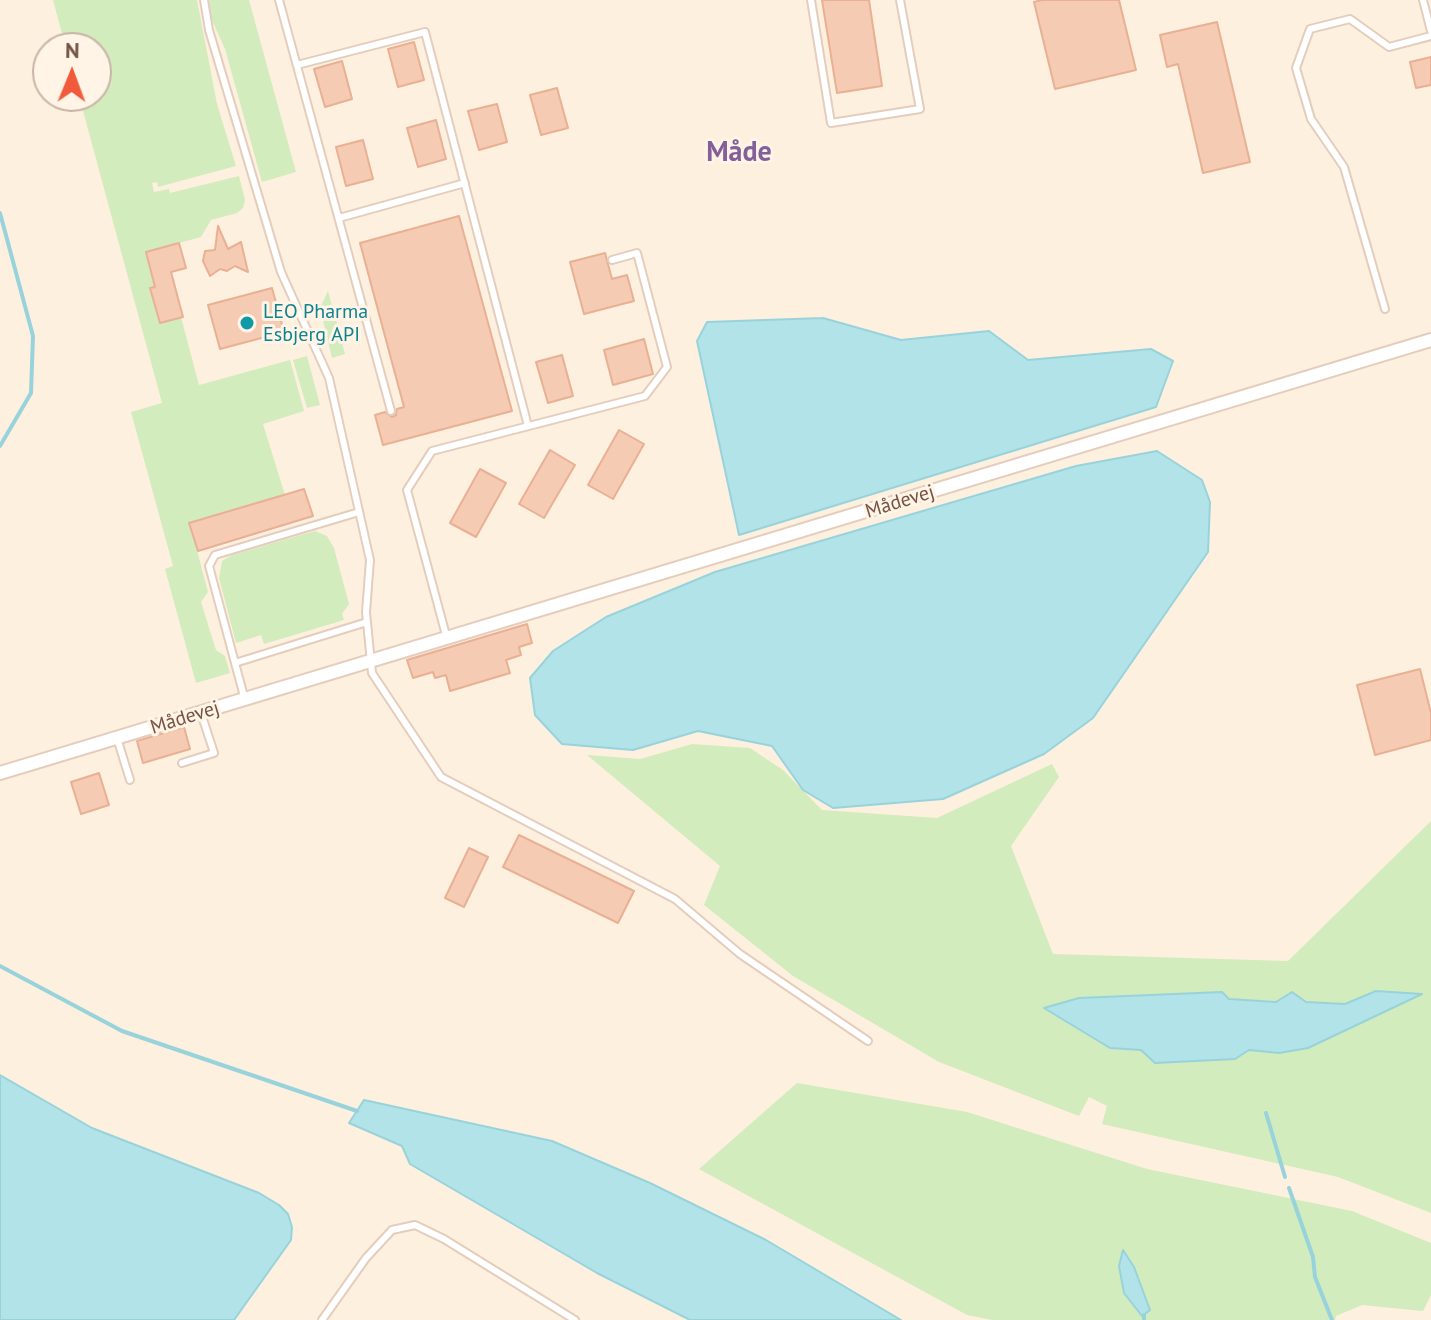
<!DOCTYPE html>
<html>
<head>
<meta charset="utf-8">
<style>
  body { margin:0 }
  #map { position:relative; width:1431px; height:1320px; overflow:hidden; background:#fef0df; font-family:"PT Sans",sans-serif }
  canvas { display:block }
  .north { position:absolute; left:32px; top:32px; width:80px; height:80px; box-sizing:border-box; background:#fff4e6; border:2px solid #c8b4a6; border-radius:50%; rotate:1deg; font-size:22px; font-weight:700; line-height:32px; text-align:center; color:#755445 }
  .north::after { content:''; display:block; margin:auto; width:28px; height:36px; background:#f15a3a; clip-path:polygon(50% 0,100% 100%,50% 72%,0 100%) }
</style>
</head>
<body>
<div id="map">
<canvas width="1431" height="1320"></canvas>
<div class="north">N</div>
</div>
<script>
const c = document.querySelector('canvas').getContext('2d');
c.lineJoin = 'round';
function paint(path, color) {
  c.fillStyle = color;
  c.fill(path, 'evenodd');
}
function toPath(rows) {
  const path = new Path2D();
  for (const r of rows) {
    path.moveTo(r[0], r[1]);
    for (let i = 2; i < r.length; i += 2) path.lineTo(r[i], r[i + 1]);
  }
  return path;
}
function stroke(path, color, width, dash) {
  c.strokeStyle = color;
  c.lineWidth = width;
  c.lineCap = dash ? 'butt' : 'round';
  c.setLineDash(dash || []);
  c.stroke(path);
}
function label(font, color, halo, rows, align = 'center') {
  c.font = font + ' "PT Sans",sans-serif';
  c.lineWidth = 6;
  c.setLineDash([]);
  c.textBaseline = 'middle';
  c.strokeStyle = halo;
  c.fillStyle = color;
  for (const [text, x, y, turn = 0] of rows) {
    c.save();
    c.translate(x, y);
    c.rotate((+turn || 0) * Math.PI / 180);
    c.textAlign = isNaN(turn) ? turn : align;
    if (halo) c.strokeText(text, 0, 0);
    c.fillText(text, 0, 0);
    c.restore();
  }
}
const green = toPath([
  [53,0,197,0,217,104,236,166,158,187,157,182,152,183,154,192,169,189,170,193,239,176,245,200,243,208,237,213,211,220,201,237,146,252,152,277,172,272,174,282,150,289,160,323,181,317,199,385,290,360,304,411,263,424,285,495,190,524,208,592,201,602,216,650,225,656,230,673,196,683,165,569,173,566,131,412,162,403,79,96,96,96,96,48,66,48],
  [209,0,249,0,296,172,262,182,225,49,211,18],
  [328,291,345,354,332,358,320,308],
  [307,356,320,405,307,408,293,360],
  [315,531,327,536,334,548,349,604,342,614,344,620,264,644,261,635,236,643,219,578,222,561,232,555],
  [692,744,750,748,783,770,822,810,937,818,1052,764,1059,777,1011,846,1053,954,1288,961,1431,821,1431,1213,1338,1177,1102,1124,1107,1106,1089,1097,1079,1116,939,1062,793,976,704,905,720,866,587,755,640,759],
  [1376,991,1420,994,1308,1048,1279,1053,1249,1050,1155,1063,1141,1050,1045,1008,1079,998,1222,992,1229,999,1345,1004],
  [797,1083,967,1112,1147,1169,1352,1211,1431,1243,1431,1295,1423,1311,1362,1305,1336,1316,1335,1320,992,1320,967,1315,699,1169]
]);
const water = toPath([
  [823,318,901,340,989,331,1028,360,1151,349,1173,361,1156,407,739,535,697,341,707,322,823,318],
  [1157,451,1202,480,1210,502,1208,552,1093,718,1044,754,943,799,833,808,803,790,772,746,698,731,633,750,562,744,535,715,530,678,553,651,606,617,715,572,1076,466,1157,451],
  [1376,991,1422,994,1308,1048,1279,1053,1249,1050,1235,1059,1155,1063,1141,1050,1110,1048,1044,1008,1079,998,1222,992,1229,999,1276,1002,1292,992,1306,1002,1345,1004,1376,991],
  [0,1075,92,1128,259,1193,279,1205,288,1214,292,1227,291,1240,234,1320,0,1320,0,1075],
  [364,1100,552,1141,650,1183,766,1240,901,1320,690,1320,597,1273,410,1164,402,1146,349,1123,364,1100],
  [1123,1250,1134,1267,1150,1310,1142,1316,1124,1293,1119,1266,1123,1250]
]);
const stream = toPath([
  [0,213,33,336,31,393,0,446],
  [0,966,122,1031,357,1111],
  [1266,1113,1285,1177],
  [1289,1188,1313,1257,1315,1277,1332,1320],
  [1144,1315,1144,1320]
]);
const building = toPath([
  [822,0,869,0,882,86,837,93,822,0],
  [1042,0,1119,0,1136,70,1055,89,1034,2,1042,0],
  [1217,22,1250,162,1203,173,1178,64,1167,67,1160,35,1217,22],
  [414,42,424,80,398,87,388,49,414,42],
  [1431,57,1431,85,1416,88,1410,62,1431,57],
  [342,61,352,99,325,107,314,69,342,61],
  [557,88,568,128,541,135,530,95,557,88],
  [497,104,507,142,479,150,468,111,497,104],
  [436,120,446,159,418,167,407,128,436,120],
  [363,140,373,179,346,186,336,147,363,140],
  [459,216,512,411,383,445,375,415,385,412,392,417,396,415,397,409,404,407,360,243,459,216],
  [218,226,228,249,241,242,248,272,235,266,227,271,220,269,210,276,203,261,205,251,215,250,218,226],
  [179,243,186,268,171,272,183,317,160,323,150,288,155,287,146,252,179,243],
  [605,253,612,279,627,275,634,301,584,314,570,262,605,253],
  [272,288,284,332,220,349,208,305,272,288],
  [644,339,653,374,613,385,604,350,644,339],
  [562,355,573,396,548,403,536,362,562,355],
  [619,430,644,444,613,499,588,485,619,430],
  [550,450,575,465,544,518,519,504,550,450],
  [480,469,506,483,476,537,450,523,480,469],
  [304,489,313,516,198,551,189,523,304,489],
  [527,624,532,643,519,647,521,655,506,660,510,673,450,691,446,675,435,678,433,672,413,678,407,660,527,624],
  [1420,669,1431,713,1431,740,1375,755,1357,685,1420,669],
  [184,727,190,749,143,763,137,741,184,727],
  [99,773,109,805,81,814,71,782,99,773],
  [519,835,634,891,618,923,503,867,519,835],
  [469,848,488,857,464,907,445,898,469,848]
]);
const service = toPath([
  [204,0,209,30,281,272,329,378,370,560,366,612,372,673,441,777,675,899,740,954,868,1041],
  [279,0,391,411],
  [811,0,831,123,920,109,900,0],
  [1423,0,1431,31],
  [297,65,425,32,528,426],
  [339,218,465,183],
  [1385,309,1344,167,1311,119,1296,68,1310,29,1350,19,1389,47,1431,36],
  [447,639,407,490,432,451,645,396,667,367,637,253,612,260],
  [235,663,209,566,215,555,359,512],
  [245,700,235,663,367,622],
  [117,738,130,780],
  [182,763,214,753,201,713],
  [322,1320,366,1258,392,1230,415,1225,444,1239,575,1320]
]);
const minor = toPath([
  [0,773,1431,340]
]);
const markers = [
  [247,323,8,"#0f9aa8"]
];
const cultureNames = [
  ["LEO Pharma",263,312],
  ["Esbjerg API",263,335]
];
const streetNames = [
  ["Mådevej",900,502,-17],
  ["Mådevej",185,718,-17]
];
const districtNames = [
  ["Måde",739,153]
];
paint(green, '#d2ecbd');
paint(water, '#b2e3e8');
stroke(water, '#98d3db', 2);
stroke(stream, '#98d3db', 4);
paint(building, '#f5cbb4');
stroke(building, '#e9b094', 2);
stroke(service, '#e4cdbd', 10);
stroke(minor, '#e4cdbd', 16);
stroke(service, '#fff', 6);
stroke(minor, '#fff', 12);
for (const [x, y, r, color] of markers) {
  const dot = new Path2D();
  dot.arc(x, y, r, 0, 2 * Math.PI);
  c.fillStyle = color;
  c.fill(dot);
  stroke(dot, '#fff4e6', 3);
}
label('20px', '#0d838f', '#fff4e6', cultureNames, 'left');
label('20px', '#755445', '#fff4e6', streetNames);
label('bold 28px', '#83609a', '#fff4e6', districtNames);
</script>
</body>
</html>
